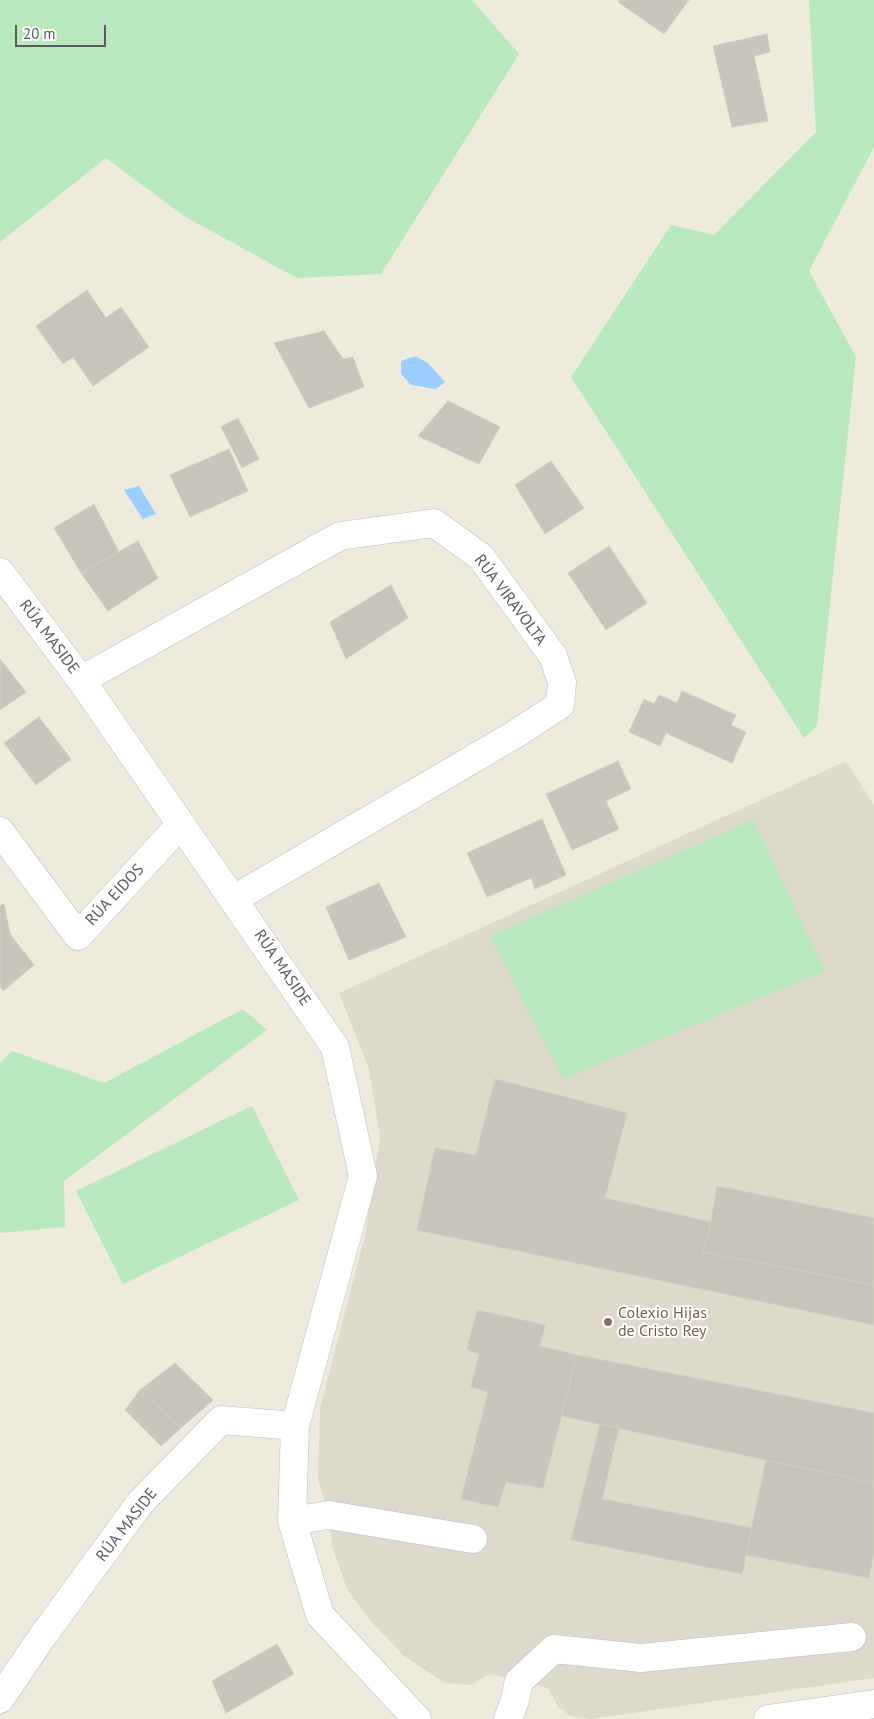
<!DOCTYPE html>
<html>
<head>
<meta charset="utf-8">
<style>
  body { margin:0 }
  #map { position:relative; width:874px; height:1719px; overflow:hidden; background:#edebde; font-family:"PT Sans",sans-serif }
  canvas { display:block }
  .scale { position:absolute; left:15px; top:25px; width:91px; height:22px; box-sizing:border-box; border:2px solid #585b62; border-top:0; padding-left:6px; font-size:15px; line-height:18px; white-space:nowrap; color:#585b62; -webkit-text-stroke:4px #fff; paint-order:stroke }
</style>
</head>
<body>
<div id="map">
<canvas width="874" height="1719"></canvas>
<div class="scale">20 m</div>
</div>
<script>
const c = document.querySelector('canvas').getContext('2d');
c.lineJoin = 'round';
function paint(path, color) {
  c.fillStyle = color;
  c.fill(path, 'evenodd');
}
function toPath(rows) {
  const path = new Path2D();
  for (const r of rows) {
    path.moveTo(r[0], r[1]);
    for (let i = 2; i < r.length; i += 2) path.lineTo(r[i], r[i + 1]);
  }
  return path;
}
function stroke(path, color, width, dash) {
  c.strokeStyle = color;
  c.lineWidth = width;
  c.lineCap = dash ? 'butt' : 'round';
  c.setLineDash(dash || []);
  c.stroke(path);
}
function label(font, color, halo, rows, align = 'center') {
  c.font = font + ' "PT Sans",sans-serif';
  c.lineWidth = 4;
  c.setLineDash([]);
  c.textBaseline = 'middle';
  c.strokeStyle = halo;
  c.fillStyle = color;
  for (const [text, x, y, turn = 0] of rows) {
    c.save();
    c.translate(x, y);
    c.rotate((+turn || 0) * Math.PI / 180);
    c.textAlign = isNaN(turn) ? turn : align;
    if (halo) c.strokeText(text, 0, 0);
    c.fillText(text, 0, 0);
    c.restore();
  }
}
const education = toPath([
  [846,761,874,805,874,1678,591,1719,571,1716,558,1707,548,1688,490,1674,470,1685,445,1683,404,1656,373,1624,347,1589,332,1546,329,1515,318,1480,320,1408,365,1236,380,1136,369,1069,339,993]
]);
const green = toPath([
  [0,0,472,0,519,54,381,274,297,278,184,216,106,158,0,242],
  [809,0,874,0,874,147,809,271,856,357,817,726,804,738,571,377,671,225,714,235,816,132],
  [753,820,825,971,563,1079,490,936],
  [243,1009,267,1030,64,1181,65,1227,0,1233,0,1063,12,1051,104,1083],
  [252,1106,299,1200,123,1284,76,1191]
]);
const water = toPath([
  [415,356,428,363,445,382,436,389,411,385,401,374,401,361],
  [139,486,156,514,143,519,124,490]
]);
const building = toPath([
  [620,0,689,0,664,34,618,2,620,0],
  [767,34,770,52,754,56,768,121,732,127,713,46,767,34],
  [87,290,106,318,121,307,149,347,93,386,73,357,63,364,36,326,87,290],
  [324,331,343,359,353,357,364,387,309,408,274,343,324,331],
  [448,401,500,427,479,464,418,436,448,401],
  [238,418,259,459,242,468,221,427,238,418],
  [229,449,248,491,190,517,170,475,229,449],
  [551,461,584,508,545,534,515,485,551,461],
  [94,504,119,552,81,573,54,528,94,504],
  [138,541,158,578,108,611,81,573,138,541],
  [609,546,647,603,606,630,568,573,609,546],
  [391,585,408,618,346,659,330,622,391,585],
  [0,659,26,692,0,710,0,659],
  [682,691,736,715,731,725,746,732,732,763,666,733,660,746,629,732,644,699,654,704,659,695,677,703,682,691],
  [39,717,71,759,36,785,4,743,39,717],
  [618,761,631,789,606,801,619,829,572,850,546,794,618,761],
  [542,819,566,875,535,889,531,878,487,897,467,853,542,819],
  [379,883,406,937,349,960,326,907,379,883],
  [4,904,10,934,34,965,3,991,0,986,0,906,4,904],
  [495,1079,627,1113,605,1198,711,1222,703,1252,874,1285,874,1325,417,1230,435,1148,476,1155,495,1079],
  [717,1186,874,1218,874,1285,703,1252,711,1222,717,1186],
  [477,1310,545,1325,540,1346,577,1355,543,1488,506,1482,498,1507,461,1499,488,1392,471,1387,479,1354,467,1349,477,1310],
  [577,1355,874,1413,874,1483,561,1416,577,1355],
  [175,1363,213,1400,181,1428,140,1390,175,1363],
  [140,1390,181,1428,161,1446,125,1410,140,1390],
  [600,1424,619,1428,602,1499,752,1528,742,1574,571,1540,600,1424],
  [766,1460,874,1483,874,1551,869,1578,746,1555,766,1460],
  [277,1644,294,1674,226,1713,212,1681,277,1644]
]);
const minor = toPath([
  [0,572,81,680,335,1047,363,1176,295,1426,292,1521,320,1615,417,1719],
  [81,680,340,536,434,523,481,557,553,656,562,682,560,705,514,735,234,899],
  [0,831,78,936,181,824],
  [292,1521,329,1515,473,1539],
  [0,1699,42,1637,140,1503,221,1420,295,1426],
  [508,1719,515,1700,519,1681,554,1649,641,1658,852,1637],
  [768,1719,874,1704]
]);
const markers = [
  [608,1322,5,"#8d6e63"]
];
const streetNames = [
  ["RÚA VIRAVOLTA",510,600,53],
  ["RÚA MASIDE",49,637,53],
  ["RÚA EIDOS",115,895,-47],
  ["RÚA MASIDE",282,968,56],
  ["RÚA MASIDE",127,1525,-52]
];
const educationNames = [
  ["Colexio Hijas",618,1313],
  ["de Cristo Rey",618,1331]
];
paint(education, '#dcdacd');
paint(green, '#b8e8bb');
paint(water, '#9ccdff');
paint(building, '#c8c4bc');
stroke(building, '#d2cdbc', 1);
stroke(minor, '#babcc2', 29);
stroke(minor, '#fff', 28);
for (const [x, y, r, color] of markers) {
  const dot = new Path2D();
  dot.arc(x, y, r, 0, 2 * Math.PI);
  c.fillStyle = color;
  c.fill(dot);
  stroke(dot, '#fff', 2);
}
label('16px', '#585b62', '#fff', streetNames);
label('16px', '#785e54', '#fff', educationNames, 'left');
</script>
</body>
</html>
